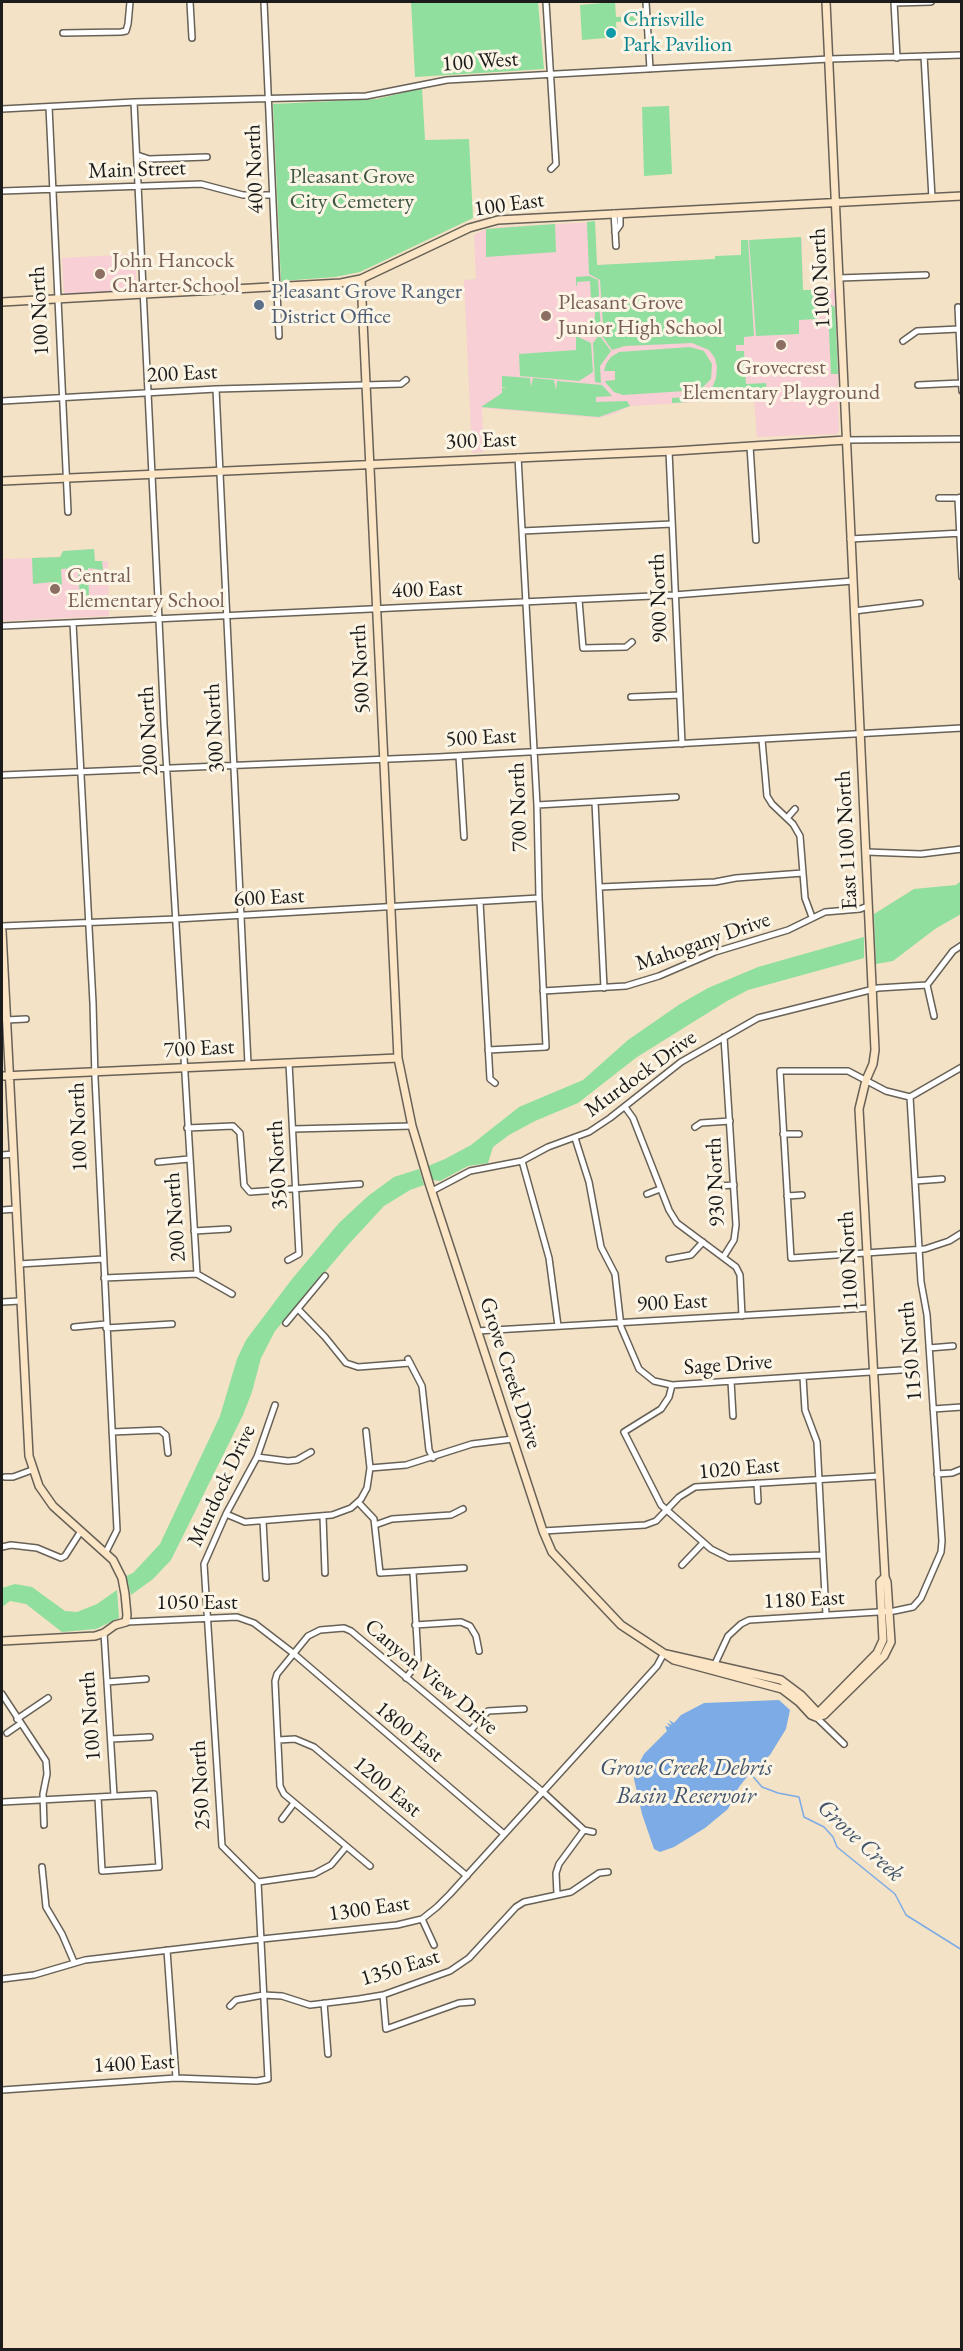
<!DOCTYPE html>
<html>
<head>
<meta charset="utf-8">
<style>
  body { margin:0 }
  #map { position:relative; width:963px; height:2351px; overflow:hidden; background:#f3e2c5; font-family:"EB Garamond",serif }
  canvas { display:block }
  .frame { position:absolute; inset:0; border:3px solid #1c1c1c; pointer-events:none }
</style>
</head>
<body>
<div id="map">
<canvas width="963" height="2351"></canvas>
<div class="frame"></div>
</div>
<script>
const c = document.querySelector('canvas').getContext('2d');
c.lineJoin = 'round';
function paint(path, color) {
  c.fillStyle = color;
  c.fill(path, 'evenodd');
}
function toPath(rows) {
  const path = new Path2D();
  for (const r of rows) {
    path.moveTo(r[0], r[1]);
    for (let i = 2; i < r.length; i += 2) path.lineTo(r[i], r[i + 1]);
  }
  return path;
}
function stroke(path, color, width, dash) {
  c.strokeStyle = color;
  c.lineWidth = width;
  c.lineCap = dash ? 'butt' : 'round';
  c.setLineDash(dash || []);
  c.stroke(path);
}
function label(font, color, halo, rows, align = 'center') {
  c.font = font + ' "EB Garamond",serif';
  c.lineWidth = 6;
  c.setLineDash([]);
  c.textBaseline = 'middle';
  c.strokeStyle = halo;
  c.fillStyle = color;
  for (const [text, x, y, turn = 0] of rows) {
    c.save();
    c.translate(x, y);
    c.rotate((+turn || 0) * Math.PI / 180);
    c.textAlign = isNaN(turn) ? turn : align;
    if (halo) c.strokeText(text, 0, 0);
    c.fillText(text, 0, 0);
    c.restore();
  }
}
const built = toPath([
  [595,222,597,265,715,259,746,267,745,241,802,238,803,290,835,289,839,430,837,434,757,437,754,399,630,406,614,414,599,418,482,408,484,452,472,453,464,280,476,279,474,235,484,230,499,227],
  [135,254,137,290,64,294,62,258],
  [94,549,95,562,108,561,109,616,2,621,2,559,60,557,63,551]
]);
const green = toPath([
  [411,2,538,2,544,69,415,77],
  [615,2,616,17,642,16,643,20,616,22,617,37,582,40,580,5],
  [422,88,425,140,469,139,473,218,360,272,335,277,281,281,273,104,377,99],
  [669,106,672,174,644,176,642,107],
  [595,221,597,265,715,259,715,256,741,255,741,240,748,240,754,336,744,337,744,345,736,345,736,351,744,351,746,384,766,383,767,394,759,398,672,403,672,398,701,396,713,386,716,378,717,367,715,358,709,350,692,343,625,346,612,350,600,333,605,325,603,324,600,280,589,274,587,222],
  [555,224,556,252,486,257,486,229],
  [801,237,803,290,816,290,817,319,799,320,799,334,756,336,749,240],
  [589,276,598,280,599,295,598,297,591,298,590,281,577,282,577,286,576,285,576,277],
  [595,305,599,305,601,328,599,332,580,333,580,327,590,327,590,320,595,318],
  [831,305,835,307,838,374,831,374,828,310],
  [599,335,611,351,600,366,601,383,595,382,593,343],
  [576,336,591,343,593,372,579,381,520,376,519,354,576,350],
  [690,347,704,351,712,364,711,379,700,390,623,395,614,392,606,383,605,381,615,380,615,371,604,371,606,364,611,357,619,352],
  [502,376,530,378,531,387,533,378,554,380,556,390,557,381,602,385,612,396,596,397,596,402,627,401,630,406,599,417,481,407,502,393,502,388,507,388,502,387],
  [94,549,95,561,102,561,103,570,88,568,89,597,80,597,78,568,61,569,62,584,52,589,52,582,33,584,32,558,60,557,63,551],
  [961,881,961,914,935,929,893,961,876,964,874,914,914,889,956,885],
  [864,937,864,958,748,990,727,1001,637,1057,578,1103,535,1121,509,1135,493,1147,488,1163,468,1166,440,1181,433,1180,428,1166,445,1159,471,1145,519,1107,583,1080,628,1040,680,1004,708,988,758,967],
  [419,1169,424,1185,410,1190,384,1206,348,1245,275,1331,261,1358,252,1392,243,1415,171,1560,153,1579,131,1595,126,1576,133,1573,160,1544,220,1416,237,1359,246,1340,292,1279,339,1223,368,1196,394,1177],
  [15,1584,32,1587,65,1611,77,1612,97,1604,117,1590,119,1618,96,1629,62,1632,26,1604,10,1601,2,1607,2,1588]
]);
const water = toPath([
  [779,1700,790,1710,786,1729,770,1755,750,1773,739,1787,728,1809,705,1828,674,1847,660,1852,654,1849,642,1814,634,1779,635,1771,644,1754,667,1731,665,1726,670,1727,667,1723,672,1725,669,1720,674,1723,681,1715,704,1703]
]);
const stream = toPath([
  [750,1773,762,1787,778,1793,799,1797,804,1817,824,1827,833,1837,837,1847,895,1894,906,1915,962,1950]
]);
const street = toPath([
  [190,2,192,38],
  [264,2,279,336],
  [546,2,556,164,551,169],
  [646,2,650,69],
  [894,2,897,58],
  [894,3,931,2],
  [63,33,121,32,126,31,128,24,130,2],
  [924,56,932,198],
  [134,102,164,724,197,1274],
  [49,107,68,512],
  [2,109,134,102,366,96,447,80,829,59,962,55],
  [137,155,149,159,207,157],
  [2,191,201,184,243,195,272,195],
  [614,213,616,246],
  [615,232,620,225,620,213],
  [839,278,926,275],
  [958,307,962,391],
  [903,341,917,331,959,329],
  [918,385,961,383],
  [216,389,248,1064],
  [2,401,216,389,401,384,406,380],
  [846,440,962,439],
  [750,446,756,540],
  [669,451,682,744],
  [962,497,958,498,962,577],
  [939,498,958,498],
  [522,531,672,524],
  [850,539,962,533],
  [579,600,583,648,626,647,632,642],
  [854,611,920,603],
  [73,623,93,1003,95,1078,117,1530,106,1552],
  [2,626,674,595,853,581],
  [631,697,680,695],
  [762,740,767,796,772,804,793,824,800,836,805,898,812,917],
  [459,756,464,837],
  [2,775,438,757,962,728],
  [595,802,604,988],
  [537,805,676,797],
  [787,818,795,809],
  [866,852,921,854,962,849],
  [600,887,715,882,736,878,803,873],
  [480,902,490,1079,495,1083],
  [2,926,176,919,539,898],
  [927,985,934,1016],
  [543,991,626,986,659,976,715,952,788,930,825,912,860,909,868,906],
  [6,1020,26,1019],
  [724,1037,736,1225,734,1240,724,1256],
  [488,1050,546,1047,539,898,537,805,518,457],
  [962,1067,910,1097,886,1091,848,1071,780,1071,791,1258,925,1249,949,1241,962,1233],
  [625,1107,633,1118,669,1210,677,1223,736,1267,740,1275,742,1316],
  [695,1127,701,1123,730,1121],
  [187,1128,233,1126,240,1133,244,1185,250,1192,360,1184],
  [293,1129,412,1126],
  [783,1134,799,1134],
  [575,1138,589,1182,601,1247,615,1274,621,1327,639,1369,654,1381,672,1385,901,1370],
  [2,1155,13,1154],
  [522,1161,549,1258,558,1326],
  [158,1162,189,1159],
  [915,1181,942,1179],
  [718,1186,734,1185],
  [432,1191,470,1171,522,1161,548,1147,589,1132,610,1118,681,1062,758,1018,878,988,927,985,953,951,962,945],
  [647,1194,660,1189],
  [787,1196,802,1195],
  [2,1210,16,1209],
  [194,1231,228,1229],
  [669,1259,691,1255,703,1242],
  [288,1260,299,1254,289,1063],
  [19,1264,103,1259],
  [104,1278,197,1274,232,1294],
  [2,1302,20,1301],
  [298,1309,325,1337,346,1363,358,1367,410,1363],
  [286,1323,325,1276],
  [74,1327,106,1324],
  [106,1328,172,1324],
  [477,1331,870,1308],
  [929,1348,953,1346],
  [408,1359,422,1386,429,1450,433,1458],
  [803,1377,805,1410,817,1442,826,1615],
  [731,1381,733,1416],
  [672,1385,669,1397,661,1409,624,1432,661,1505,711,1549,729,1558,823,1555],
  [933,1409,962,1407],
  [112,1432,160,1430,166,1435,168,1453],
  [257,1457,288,1461,297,1460,311,1452],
  [370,1468,406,1465,472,1444,513,1439],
  [937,1474,952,1473,962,1469],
  [5,1477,13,1477,32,1470],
  [757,1483,758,1501],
  [358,1502,374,1519,380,1573,464,1568],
  [226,1514,245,1522,332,1515,351,1508,361,1499,367,1488,370,1468,366,1431],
  [323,1516,325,1573],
  [263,1521,266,1578],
  [375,1525,392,1519,451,1515,463,1509],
  [543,1531,645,1525,656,1521,679,1497,695,1487,879,1476],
  [2,1547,11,1545,37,1548,61,1558,65,1556,81,1531],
  [682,1565,703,1543],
  [126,1622,237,1617,254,1623,293,1653,504,1834],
  [415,1625,461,1622,470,1626,476,1636,479,1651],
  [104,1633,114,1796],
  [714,1666,728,1636,741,1624,749,1620,894,1611,913,1607,921,1598,941,1552,942,1541,927,1315,921,1282,910,1097],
  [406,1678,416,1665,418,1659,413,1572],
  [107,1682,146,1679],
  [2,1694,46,1761,47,1774,43,1794,44,1825],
  [816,1717,844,1744],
  [17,1719,48,1698],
  [470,1731,488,1711,524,1709],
  [7,1733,20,1724],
  [111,1739,150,1737],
  [278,1740,295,1739,314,1747,467,1876],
  [2,1802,154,1794,159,1867,102,1871,98,1797],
  [282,1819,294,1803],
  [370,1866,284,1794,280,1786,275,1681,277,1674,308,1636,320,1630,344,1628,351,1631,543,1792,584,1830,593,1832],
  [42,1867,46,1907,62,1934,74,1962],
  [258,1882,314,1874,331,1865,346,1847],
  [557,1894,556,1873,559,1864,584,1830],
  [422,1919,434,1945],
  [167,1950,176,2078],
  [2,1979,34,1975,85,1960,262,1939,397,1925,422,1919,437,1907,450,1894,657,1666,664,1653],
  [383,1995,386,2029,459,2003,472,2002],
  [324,2003,328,2054],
  [230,2006,236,2000,263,1995,282,1996,310,2005,359,1999,383,1995,450,1971,469,1958,516,1907,524,1902,571,1892,599,1873,608,1872],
  [2,2090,176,2078,257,2081,268,2079,258,1882,222,1846,204,1564,226,1514,257,1457,275,1405]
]);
const secondary = toPath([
  [361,279,398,1058,412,1126,429,1183,543,1531,552,1552,621,1625,674,1660,782,1689,799,1702,811,1715,816,1717],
  [2,302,341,283,361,279,469,228,498,220,962,196],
  [2,481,674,451,846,440],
  [2,931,29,1456,39,1486,53,1506,113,1560,122,1578,125,1594,127,1615,126,1622,115,1625,104,1633,95,1636,2,1641],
  [2,1076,398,1058],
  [666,1654,781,1680,801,1695,816,1711,816,1717],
  [816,1717,824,1715,884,1656,891,1642,887,1582,885,1577,859,1109,866,1080,873,1064,875,1050,826,2],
  [816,1717,821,1710,877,1653,883,1640,880,1582,885,1577]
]);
const markers = [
  [611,33,6,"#0f9aa8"],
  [100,274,6,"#8d6e63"],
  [259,305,6,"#5c6f8a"],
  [546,316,6,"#8d6e63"],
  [781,345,6,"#8d6e63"],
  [55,589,6,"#8d6e63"]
];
const cultureNames = [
  ["Chrisville",623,20],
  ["Park Pavilion",623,45]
];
const streetNames = [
  ["100 West",480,62,-4],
  ["400 North",255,169,-92],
  ["Main Street",137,170,-2],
  ["100 East",509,205,-8],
  ["1100 North",821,278,-93],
  ["100 North",40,311,-93],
  ["200 East",182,374,-3],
  ["300 East",481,441,-2],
  ["400 East",427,590,-2],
  ["900 North",659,598,-92],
  ["500 North",361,669,-93],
  ["300 North",215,728,-93],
  ["200 North",149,731,-93],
  ["500 East",481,738,-3],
  ["700 North",519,807,-92],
  ["East 1100 North",847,840,-93],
  ["600 East",269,898,-3],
  ["Mahogany Drive",703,942,-19],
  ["700 East",199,1049,-3],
  ["Murdock Drive",641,1074,-36],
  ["100 North",79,1127,-92],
  ["350 North",278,1165,-93],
  ["930 North",716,1182,-92],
  ["200 North",176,1217,-94],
  ["1100 North",849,1261,-93],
  ["900 East",672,1303,-3],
  ["1150 North",911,1351,-95],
  ["Sage Drive",728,1365,-4],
  ["Grove Creek Drive",510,1373,72],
  ["1020 East",739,1469,-5],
  ["Murdock Drive",222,1486,-65],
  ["1180 East",804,1600,-3],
  ["1050 East",197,1603],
  ["Canyon View Drive",431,1677,40],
  ["100 North",91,1716,-94],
  ["1800 East",409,1732,40],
  ["250 North",201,1785,-93],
  ["1200 East",387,1787,40],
  ["1300 East",369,1909,-8],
  ["1350 East",400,1968,-17],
  ["1400 East",134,2064,-3]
];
const parkNames = [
  ["Pleasant Grove",352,177],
  ["City Cemetery",352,202]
];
const educationNames = [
  ["John Hancock",112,261],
  ["Charter School",112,286],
  ["Pleasant Grove",558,303],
  ["Junior High School",558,328],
  ["Grovecrest",781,368,"center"],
  ["Elementary Playground",781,393,"center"],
  ["Central",67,576],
  ["Elementary School",67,601]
];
const serviceNames = [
  ["Pleasant Grove Ranger",271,292],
  ["District Office",271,317]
];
const waterNames = [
  ["Grove Creek Debris",686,1768],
  ["Basin Reservoir",686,1796],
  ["Grove Creek",860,1841,43]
];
paint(built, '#f7cfd4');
paint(green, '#90df9e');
paint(water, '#7cabe6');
stroke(stream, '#7cabe6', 1.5);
stroke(street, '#676157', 8);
stroke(secondary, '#676157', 10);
stroke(street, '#fff', 5);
stroke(secondary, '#fce5c4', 7);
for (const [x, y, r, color] of markers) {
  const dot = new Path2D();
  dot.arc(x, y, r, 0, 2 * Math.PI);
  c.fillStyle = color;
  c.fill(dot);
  stroke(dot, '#fcf5e5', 2);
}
label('22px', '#0d838f', '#fcf5e5', cultureNames, 'left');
label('22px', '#1c1c1c', '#fcf5e5', streetNames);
label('22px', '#3f5643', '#fcf5e5', parkNames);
label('22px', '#785e54', '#fcf5e5', educationNames, 'left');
label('22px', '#4e5e75', '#fcf5e5', serviceNames, 'left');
label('italic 24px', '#42556d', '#fcf5e5', waterNames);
</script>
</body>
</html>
